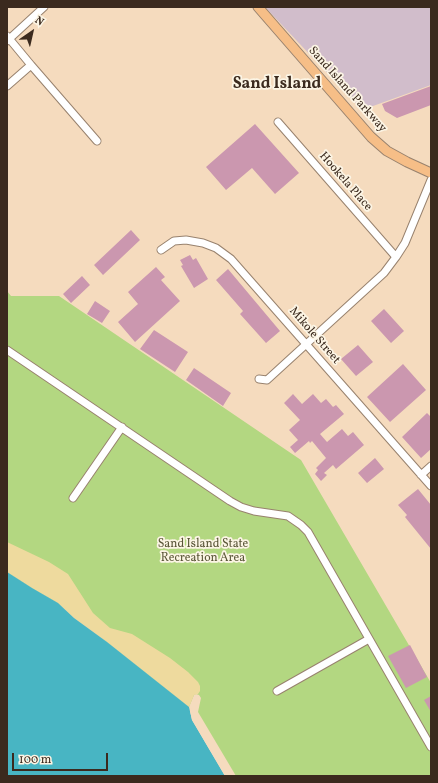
<!DOCTYPE html>
<html>
<head>
<meta charset="utf-8">
<style>
  body { margin:0 }
  #map { position:relative; width:438px; height:783px; overflow:hidden; background:#f5dbbe; font-family:Vollkorn,serif }
  canvas { display:block }
  .frame { position:absolute; inset:0; border:8px solid #3b2a1e; pointer-events:none }
  .north { position:absolute; left:12px; top:12px; width:40px; height:40px; -webkit-text-stroke:3px #fcf5e5; paint-order:stroke; rotate:34deg; font-size:11px; font-weight:700; line-height:16px; text-align:center; color:#3b2a1e }
  .north::after { content:''; display:block; margin:auto; width:14px; height:18px; background:#3b2a1e; clip-path:polygon(50% 0,100% 100%,50% 72%,0 100%) }
  .scale { position:absolute; left:12px; top:753px; width:96px; height:18px; box-sizing:border-box; border:2px solid #3b2a1e; border-top:0; padding-left:5px; font-size:12px; line-height:14px; white-space:nowrap; color:#3b2a1e; -webkit-text-stroke:3px #fcf5e5; paint-order:stroke }
</style>
</head>
<body>
<div id="map">
<canvas width="438" height="783"></canvas>
<div class="frame"></div>
<div class="north">N</div>
<div class="scale">100 m</div>
</div>
<script>
const c = document.querySelector('canvas').getContext('2d');
c.lineJoin = 'round';
function paint(path, color) {
  c.fillStyle = color;
  c.fill(path, 'evenodd');
}
function toPath(rows) {
  const path = new Path2D();
  for (const r of rows) {
    path.moveTo(r[0], r[1]);
    for (let i = 2; i < r.length; i += 2) path.lineTo(r[i], r[i + 1]);
  }
  return path;
}
function stroke(path, color, width, dash) {
  c.strokeStyle = color;
  c.lineWidth = width;
  c.lineCap = dash ? 'butt' : 'round';
  c.setLineDash(dash || []);
  c.stroke(path);
}
function label(font, color, halo, rows, align = 'center') {
  c.font = font + ' Vollkorn,serif';
  c.lineWidth = 3.5;
  c.setLineDash([]);
  c.textBaseline = 'middle';
  c.strokeStyle = halo;
  c.fillStyle = color;
  for (const [text, x, y, turn = 0] of rows) {
    c.save();
    c.translate(x, y);
    c.rotate((+turn || 0) * Math.PI / 180);
    c.textAlign = isNaN(turn) ? turn : align;
    if (halo) c.strokeText(text, 0, 0);
    c.fillText(text, 0, 0);
    c.restore();
  }
}
const industrial = toPath([
  [265,7,431,7,431,85,362,110]
]);
const green = toPath([
  [7,291,11,296,59,296,301,460,431,683,431,776,236,776,198,712,201,698,199,695,196,694,194,695,189,707,58,603,32,588,7,572]
]);
const sand = toPath([
  [7,542,49,562,68,574,93,613,110,628,132,634,170,658,188,672,198,682,200,686,200,691,198,694,194,695,189,707,107,642,74,618,58,603,32,588,7,572]
]);
const water = toPath([
  [7,572,32,588,58,603,74,618,107,642,189,707,192,720,225,776,7,776]
]);
const pier = toPath([
  [190,705,194,719,227,776,225,776,192,720,190,711]
]);
const building = toPath([
  [431,86,431,105,397,118,385,111,382,104],
  [255,124,299,173,275,194,252,168,226,190,206,167],
  [131,230,140,240,103,275,94,265],
  [190,255,193,260,196,258,208,279,194,288,181,266,183,265,180,260],
  [156,267,165,277,161,280,180,301,135,342,118,322,138,304,128,292],
  [228,269,280,331,266,343,240,314,243,311,216,280],
  [82,276,90,285,71,303,63,294],
  [95,301,110,311,102,323,87,314],
  [384,309,404,331,391,343,371,321],
  [154,330,188,352,175,372,140,349],
  [358,345,373,362,356,376,341,359],
  [403,364,426,390,390,422,367,397],
  [194,368,231,393,223,406,186,380],
  [293,394,302,404,313,394,321,403,326,399,333,407,336,405,344,414,320,434,327,442,342,429,348,436,353,432,364,445,336,469,333,465,324,473,327,475,321,481,315,474,318,470,316,468,326,458,312,441,310,443,309,441,295,453,290,447,298,440,289,430,300,420,284,403],
  [427,413,431,417,431,449,421,458,402,437],
  [375,458,384,469,367,483,358,473],
  [418,489,431,505,431,549,405,517,407,515,398,505],
  [410,645,427,677,406,688,388,656],
  [431,696,431,712,424,700]
]);
const minor = toPath([
  [7,36,31,65],
  [7,41,44,7],
  [7,86,31,65,97,141],
  [278,122,396,257],
  [161,250,174,241,186,240,203,243,216,248,231,259,431,486],
  [7,350,230,501,241,507,254,511,288,516,301,525,308,532,431,747],
  [259,379,267,380,384,273,396,257,405,243,431,180],
  [421,475,431,466],
  [73,498,122,427],
  [277,691,369,639]
]);
const major = toPath([
  [258,7,371,137,387,151,407,162,431,173]
]);
const streetNames = [
  ["Sand Island Parkway",347,90,48],
  ["Hookela Place",345,182,49],
  ["Mikole Street",314,336,49]
];
const parkNames = [
  ["Sand Island State",203,545],
  ["Recreation Area",203,559]
];
const districtNames = [
  ["Sand Island",277,85]
];
paint(industrial, '#d1bdcb');
paint(green, '#b3d781');
paint(sand, '#eeda9e');
paint(water, '#48b5c3');
paint(pier, '#f5dbbe');
paint(building, '#cb97af');
stroke(minor, '#98826e', 9);
stroke(major, '#98826e', 11);
stroke(minor, '#fff', 7);
stroke(major, '#f6be87', 9);
label('12px', '#3b2a1e', '#fcf5e5', streetNames);
label('12px', '#595537', '#fcf5e5', parkNames);
label('bold 16px', '#3b2a1e', '#fcf5e5', districtNames);
</script>
</body>
</html>
